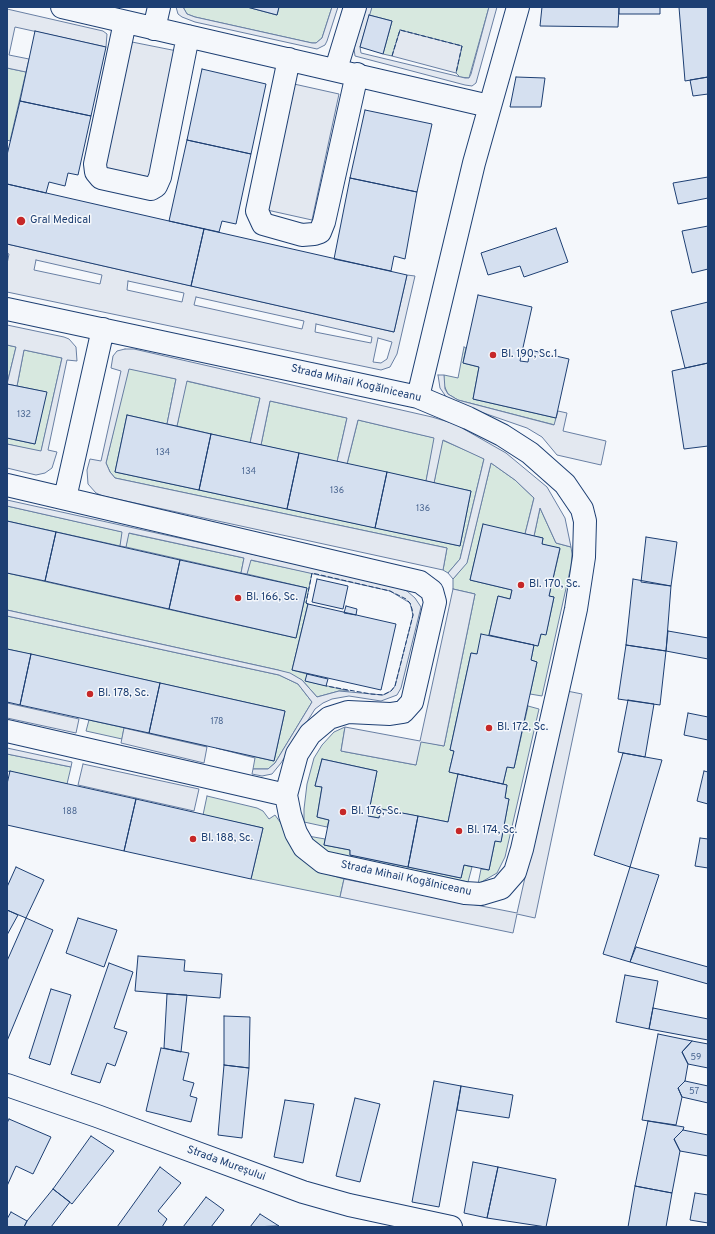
<!DOCTYPE html>
<html>
<head>
<meta charset="utf-8">
<style>
  body { margin:0 }
  #map { position:relative; width:715px; height:1234px; overflow:hidden; background:#f4f7fb; font-family:Overpass,sans-serif }
  canvas { display:block }
  .frame { position:absolute; inset:0; border:8px solid #1d3f73; pointer-events:none }
</style>
</head>
<body>
<div id="map">
<canvas width="715" height="1234"></canvas>
<div class="frame"></div>
</div>
<script>
const c = document.querySelector('canvas').getContext('2d');
c.lineJoin = 'round';
function paint(path, color) {
  c.fillStyle = color;
  c.fill(path, 'evenodd');
}
function toPath(rows) {
  const path = new Path2D();
  for (const r of rows) {
    path.moveTo(r[0], r[1]);
    for (let i = 2; i < r.length; i += 2) path.lineTo(r[i], r[i + 1]);
  }
  return path;
}
function stroke(path, color, width, dash) {
  c.strokeStyle = color;
  c.lineWidth = width;
  c.lineCap = dash ? 'butt' : 'round';
  c.setLineDash(dash || []);
  c.stroke(path);
}
function label(font, color, halo, rows, align = 'center') {
  c.font = font + ' Overpass,sans-serif';
  c.lineWidth = 3;
  c.setLineDash([]);
  c.textBaseline = 'middle';
  c.strokeStyle = halo;
  c.fillStyle = color;
  for (const [text, x, y, turn = 0] of rows) {
    c.save();
    c.translate(x, y);
    c.rotate((+turn || 0) * Math.PI / 180);
    c.textAlign = isNaN(turn) ? turn : align;
    if (halo) c.strokeText(text, 0, 0);
    c.fillText(text, 0, 0);
    c.restore();
  }
}
const green = toPath([
  [183,7,247,7,277,15,279,7,332,7,322,38,316,43,312,43,195,17,187,14,183,7],
  [372,7,489,7,469,78,460,77,456,73,462,46,400,30,392,56,383,54,392,21,369,15,372,7],
  [7,68,26,72,10,141,7,140,7,68],
  [7,345,16,347,7,384,7,345],
  [464,347,466,348,463,363,479,367,473,399,556,418,555,425,458,400,448,394,443,383,444,375,458,378,464,347],
  [24,350,62,358,41,452,7,444,7,438,35,444,46,392,17,386,24,350],
  [128,368,176,379,167,424,127,415,115,472,460,546,471,491,434,483,442,440,479,456,484,459,460,559,448,573,443,570,447,548,115,478,110,472,106,463,128,368],
  [186,381,260,398,250,443,177,426,186,381],
  [270,401,347,418,337,462,261,445,270,401],
  [358,420,435,438,426,481,347,464,358,420],
  [491,463,515,480,534,498,525,534,483,525,470,580,512,590,510,599,498,596,489,635,477,654,471,653,450,750,454,751,449,772,458,774,448,822,381,809,379,818,368,816,377,771,322,759,315,786,322,787,317,817,329,820,327,827,304,822,304,809,307,784,314,758,322,745,334,732,345,727,341,751,416,765,420,741,444,746,475,594,453,589,453,579,467,562,491,463],
  [7,506,123,532,120,546,7,521,7,506],
  [540,508,556,543,571,547,572,554,571,566,542,696,530,694,537,662,531,660,534,645,538,646,541,634,546,634,554,597,549,596,560,549,542,544,543,538,534,536,540,508],
  [128,533,244,558,241,573,126,547,128,533],
  [250,560,312,573,306,603,308,604,292,670,307,674,306,681,349,691,339,691,317,697,302,680,278,670,7,610,7,573,296,638,307,588,247,574,250,560],
  [7,616,279,675,298,684,312,702,275,763,268,769,253,769,255,758,216,748,274,761,285,711,7,649,7,616],
  [528,706,539,709,505,857,497,873,478,884,481,869,489,870,495,841,501,841,509,799,505,798,507,785,503,784,507,767,514,768,528,706],
  [89,720,206,746,207,747,124,728,122,739,86,731,89,720],
  [7,754,71,767,67,784,7,771,7,754],
  [207,796,257,808,263,811,269,819,275,815,288,833,327,874,344,879,340,897,251,879,263,828,203,815,207,796],
  [308,836,325,839,324,845,350,850,350,855,461,878,464,865,472,867,468,882,344,858,319,849,308,836]
]);
const parking = toPath([
  [176,7,183,7,187,14,195,17,312,43,316,43,322,38,332,7,338,7,327,41,325,45,317,49,195,22,182,17,178,14,176,7],
  [365,7,372,7,360,47,361,53,465,78,469,78,471,74,489,7,497,7,476,83,472,86,465,85,355,56,354,49,365,7],
  [7,9,103,31,107,34,106,47,15,27,9,55,29,59,26,72,7,68,7,9],
  [400,30,462,46,456,73,392,56,400,30],
  [132,42,177,51,149,177,104,168,132,42],
  [294,84,339,94,312,220,267,210,294,84],
  [7,244,394,332,407,275,415,276,397,354,390,367,381,370,7,292,7,264,9,254,7,253,7,244],
  [36,260,102,275,100,284,34,270,36,260],
  [128,281,184,293,182,302,127,290,128,281],
  [196,297,304,321,302,329,194,305,196,297],
  [316,324,372,337,371,343,315,332,316,324],
  [378,338,392,342,387,359,381,363,373,362,378,338],
  [7,325,64,337,69,339,76,347,77,361,67,360,48,450,57,452,52,468,45,473,36,475,7,468,7,444,41,451,62,358,24,350,17,386,7,384,16,347,7,345,7,325],
  [125,349,134,349,432,417,455,424,506,453,547,487,565,518,571,547,556,543,540,508,534,536,525,534,534,498,515,480,491,463,467,563,453,579,448,573,460,559,484,459,443,440,434,483,426,481,434,438,358,420,347,464,337,462,347,418,270,401,261,445,250,443,260,398,187,381,177,426,167,424,176,379,129,369,106,463,110,472,115,478,447,548,443,570,103,496,96,493,88,484,87,470,90,459,101,461,121,371,111,368,113,356,117,351,125,349],
  [438,375,444,375,445,389,448,394,458,400,554,425,558,411,567,413,563,431,606,441,601,465,557,455,542,437,527,428,449,401,440,388,438,375],
  [7,500,392,585,407,591,415,598,421,607,401,688,397,695,381,701,349,696,332,699,323,703,315,709,281,763,272,774,262,776,252,774,253,769,268,769,275,763,312,702,298,684,279,675,7,616,7,610,278,670,290,673,302,680,317,697,339,691,383,695,391,691,395,686,413,615,410,603,390,591,251,560,247,574,241,573,244,558,129,533,126,547,120,546,122,532,7,506,7,500],
  [453,589,475,594,444,746,421,742,416,765,341,751,345,727,420,741,453,589],
  [567,691,582,694,535,918,517,914,513,933,340,897,344,879,517,913,567,691],
  [7,703,79,719,76,733,7,718,7,703],
  [124,728,207,747,204,763,121,743,124,728],
  [7,748,72,762,71,767,7,754,7,748],
  [83,764,199,789,194,811,78,785,83,764]
]);
const building = toPath([
  [247,7,279,7,277,15,247,7],
  [542,7,619,7,618,27,540,26,542,7],
  [619,7,660,7,660,14,619,14,619,7],
  [679,7,708,7,708,77,685,81,679,7],
  [369,15,392,21,383,54,360,47,369,15],
  [35,31,106,47,91,116,20,101,35,31],
  [202,69,266,84,251,154,187,140,202,69],
  [516,77,545,78,541,107,510,107,516,77],
  [708,77,708,94,693,96,690,80,708,77],
  [20,101,91,116,78,175,68,173,65,186,49,182,46,193,7,184,7,155,20,101],
  [365,110,432,124,417,192,350,178,365,110],
  [187,140,251,154,236,224,222,221,219,232,169,221,187,140],
  [708,177,708,198,678,204,673,183,708,177],
  [350,178,417,192,405,259,394,256,391,271,334,259,350,178],
  [7,184,204,229,191,286,7,244,7,184],
  [708,226,708,269,692,273,682,231,708,226],
  [556,228,568,262,524,277,520,266,488,275,481,253,556,228],
  [204,229,407,275,394,332,191,286,204,229],
  [478,295,532,307,520,361,528,362,530,350,569,359,556,418,473,399,479,367,463,363,478,295],
  [708,302,708,363,685,368,671,311,708,302],
  [708,363,708,446,684,449,672,371,708,363],
  [7,384,47,392,35,444,7,438,7,384],
  [127,415,211,434,199,490,115,472,127,415],
  [211,434,299,453,287,509,199,490,211,434],
  [299,453,387,472,375,528,287,509,299,453],
  [387,472,471,491,460,546,375,528,387,472],
  [7,521,56,532,45,581,7,573,7,521],
  [483,524,543,538,542,544,560,548,549,596,554,597,546,635,541,634,538,646,489,635,498,596,510,599,512,590,470,580,483,524],
  [56,532,180,560,169,609,45,581,56,532],
  [646,537,677,542,671,586,641,582,646,537],
  [180,560,307,588,296,638,169,609,180,560],
  [317,579,348,586,343,609,312,602,317,579],
  [633,579,671,586,666,651,626,645,633,579],
  [308,604,396,624,381,690,292,670,308,604],
  [346,606,357,609,356,615,344,613,346,606],
  [668,631,708,638,708,659,666,651,668,631],
  [481,634,534,645,531,660,537,662,514,768,507,767,503,784,449,772,454,751,450,750,471,653,477,654,481,634],
  [626,645,666,651,660,705,618,699,626,645],
  [7,649,31,654,20,705,7,702,7,649],
  [31,654,160,683,149,733,20,705,31,654],
  [307,674,328,679,326,686,305,681,307,674],
  [160,683,285,711,274,761,149,733,160,683],
  [628,700,654,704,645,757,618,752,628,700],
  [688,713,708,717,708,740,684,735,688,713],
  [623,753,662,760,630,867,594,855,623,753],
  [322,759,377,771,368,816,379,818,381,809,418,816,408,867,350,855,350,850,324,845,329,820,317,817,322,787,315,786,322,759],
  [10,771,136,799,124,851,7,825,7,784,10,771],
  [704,771,708,772,708,804,697,801,704,771],
  [458,774,507,785,505,798,509,799,501,842,495,841,489,870,464,865,461,878,408,867,418,816,448,822,458,774],
  [136,799,263,828,251,879,124,851,136,799],
  [700,838,708,839,708,868,695,866,700,838],
  [16,867,44,880,26,918,7,910,7,887,16,867],
  [630,867,659,875,630,962,603,954,630,867],
  [7,910,18,915,7,935,7,910],
  [26,918,53,930,7,1041,7,961,26,918],
  [78,918,117,930,104,967,66,953,78,918],
  [636,947,708,967,708,984,630,962,636,947],
  [138,956,185,960,184,971,222,974,220,998,135,991,138,956],
  [109,963,133,972,114,1028,127,1032,115,1066,107,1063,100,1083,71,1074,109,963],
  [625,975,658,981,649,1029,616,1022,625,975],
  [51,989,71,995,50,1065,29,1058,51,989],
  [167,994,187,995,181,1052,164,1048,167,994],
  [653,1008,708,1019,708,1040,649,1029,653,1008],
  [224,1016,250,1017,249,1068,224,1065,224,1016],
  [658,1034,692,1041,682,1052,688,1064,685,1081,678,1088,682,1097,676,1125,642,1120,658,1034],
  [692,1041,708,1044,708,1068,688,1064,682,1052,692,1041],
  [161,1048,189,1053,183,1080,194,1083,190,1096,197,1098,191,1122,146,1111,161,1048],
  [224,1065,249,1068,242,1138,218,1135,224,1065],
  [434,1081,461,1086,439,1207,412,1202,434,1081],
  [685,1081,708,1086,708,1103,682,1097,678,1088,685,1081],
  [461,1086,513,1095,509,1118,457,1110,461,1086],
  [355,1098,380,1104,360,1182,336,1176,355,1098],
  [285,1100,314,1104,303,1163,274,1157,285,1100],
  [9,1119,51,1137,33,1174,16,1166,7,1186,7,1123,9,1119],
  [648,1121,684,1127,683,1130,674,1139,680,1151,672,1193,635,1186,648,1121],
  [683,1130,708,1135,708,1156,680,1151,674,1139,683,1130],
  [91,1136,114,1151,72,1204,53,1189,91,1136],
  [473,1162,498,1167,487,1218,464,1213,473,1162],
  [160,1167,181,1183,158,1211,167,1219,162,1227,117,1227,160,1167],
  [498,1167,556,1179,546,1227,487,1218,498,1167],
  [635,1186,672,1193,666,1227,628,1227,635,1186],
  [53,1189,70,1202,51,1227,24,1227,27,1221,53,1189],
  [695,1193,708,1195,708,1223,690,1220,695,1193],
  [206,1197,224,1210,211,1227,183,1227,206,1197],
  [11,1212,27,1221,24,1227,7,1227,7,1219,11,1212],
  [260,1214,279,1226,250,1227,260,1214]
]);
const minor = toPath([
  [62,7,489,106],
  [125,22,95,164,96,172,101,178,151,189,156,186,160,177,188,36],
  [154,29,159,7],
  [289,59,257,211,263,224,302,235,314,234,320,232,324,222,357,74],
  [336,69,355,7],
  [7,309,418,397,468,418,502,435,530,453,565,484,582,509,585,521,584,557,576,609,563,668,522,849,515,872,501,888,481,894,465,893,323,862,304,847,296,833,290,815,286,795,297,754,310,734,329,718,348,712,390,714,403,712,412,702,435,602,432,591,420,582,7,485],
  [418,397,474,163,518,7],
  [65,498,103,329],
  [7,731,286,795],
  [7,1085,97,1116,303,1192,349,1205,451,1227]
]);
const fence = toPath([
  [392,56,400,30,462,46,456,73],
  [308,604,306,603,312,573,390,591,406,599,410,603,412,609,413,615,395,686,391,691,383,695,371,694,326,686]
]);
const markers = [
  [21,221,5,"#c62828"],
  [493,355,4,"#c62828"],
  [521,585,4,"#c62828"],
  [238,598,4,"#c62828"],
  [90,694,4,"#c62828"],
  [489,728,4,"#c62828"],
  [343,812,4,"#c62828"],
  [459,831,4,"#c62828"],
  [193,839,4,"#c62828"]
];
const numberNames = [
  ["132",24,415],
  ["134",163,453],
  ["134",249,472],
  ["136",337,491],
  ["136",423,509],
  ["178",217,722],
  ["188",70,812],
  ["59",696,1058],
  ["57",694,1092]
];
const poiNames = [
  ["Gral Medical",30,221],
  ["Bl. 190, Sc.1",501,355],
  ["Bl. 170, Sc.",529,585],
  ["Bl. 166, Sc.",246,598],
  ["Bl. 178, Sc.",98,694],
  ["Bl. 172, Sc.",497,728],
  ["Bl. 176, Sc.",351,812],
  ["Bl. 174, Sc.",467,831],
  ["Bl. 188, Sc.",201,839]
];
const streetNames = [
  ["Strada Mihail Kogălniceanu",356,384,13],
  ["Strada Mihail Kogălniceanu",406,879,12],
  ["Strada Mureșului",226,1164,20]
];
paint(green, '#d7e8df');
stroke(green, '#687fa3', 1);
paint(parking, '#e3e8f0');
stroke(parking, '#687fa3', 1);
paint(building, '#d5e0f0');
stroke(building, '#1d3f73', 1);
stroke(minor, '#1d3f73', 24);
stroke(minor, '#f4f7fb', 22);
stroke(fence, '#1d3f73', 1, [5, 2]);
for (const [x, y, r, color] of markers) {
  const dot = new Path2D();
  dot.arc(x, y, r, 0, 2 * Math.PI);
  c.fillStyle = color;
  c.fill(dot);
  stroke(dot, '#f4f7fb', 1.5);
}
label('9px', '#4b6792', null, numberNames);
label('11px', '#1d3f73', '#f4f7fb', poiNames, 'left');
label('11px', '#1d3f73', '#f4f7fb', streetNames);
</script>
</body>
</html>
